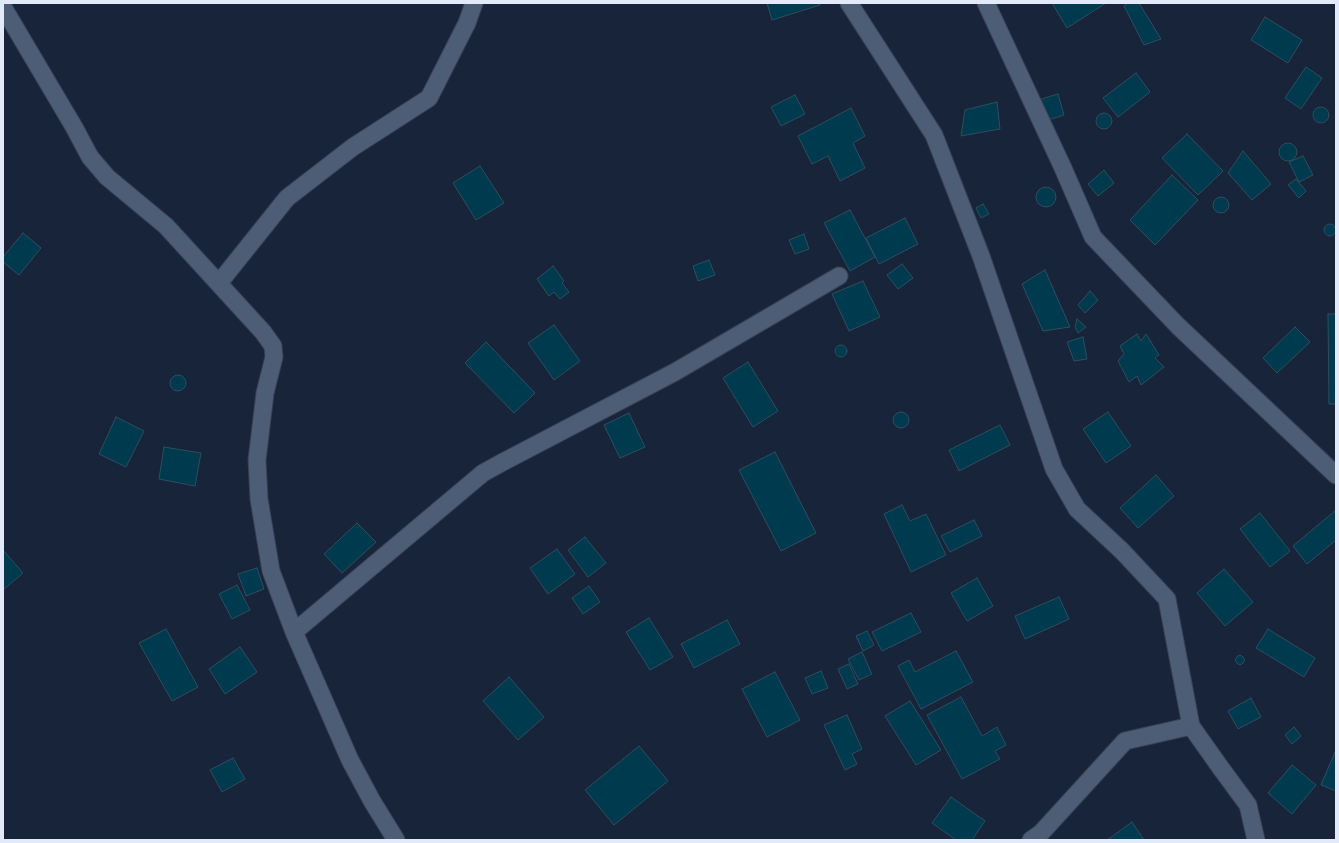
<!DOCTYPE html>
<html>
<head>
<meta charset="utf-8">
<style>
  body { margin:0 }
  #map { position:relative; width:1339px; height:843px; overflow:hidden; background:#172439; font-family:Lora,serif }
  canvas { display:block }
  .frame { position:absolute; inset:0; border:4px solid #e2eaf9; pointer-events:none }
</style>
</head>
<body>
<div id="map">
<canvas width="1339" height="843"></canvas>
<div class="frame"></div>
</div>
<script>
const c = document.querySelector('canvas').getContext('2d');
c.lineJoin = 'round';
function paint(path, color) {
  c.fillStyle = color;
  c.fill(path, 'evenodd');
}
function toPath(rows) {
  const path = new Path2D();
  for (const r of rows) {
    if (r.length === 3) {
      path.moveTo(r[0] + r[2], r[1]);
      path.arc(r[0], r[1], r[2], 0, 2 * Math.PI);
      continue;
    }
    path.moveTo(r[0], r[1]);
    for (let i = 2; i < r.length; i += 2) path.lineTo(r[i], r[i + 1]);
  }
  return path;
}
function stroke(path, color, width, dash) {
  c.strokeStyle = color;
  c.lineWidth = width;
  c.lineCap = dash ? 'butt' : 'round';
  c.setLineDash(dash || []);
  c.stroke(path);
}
const building = toPath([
  [767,3,820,3,820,5,772,20,767,3],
  [1052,3,1106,3,1067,28,1052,3],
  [1128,3,1139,3,1161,39,1144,45,1124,6,1128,3],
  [1265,17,1302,40,1288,63,1251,40,1265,17],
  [1306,67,1322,78,1301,109,1285,98,1306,67],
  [1136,73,1150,92,1118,117,1103,98,1136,73],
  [1058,94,1064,115,1045,121,1038,100,1058,94],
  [795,95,805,114,781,126,771,107,795,95],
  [997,102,1000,129,961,136,965,110,997,102],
  [1321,115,8],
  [851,108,865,136,853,143,865,168,840,181,828,156,812,164,798,136,851,108],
  [1104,121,8],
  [1187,134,1223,171,1198,195,1162,158,1187,134],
  [1288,152,9],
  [1243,151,1271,184,1252,200,1228,173,1243,151],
  [1303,156,1313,175,1299,182,1289,162,1303,156],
  [480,166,504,203,476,220,453,183,480,166],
  [1104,170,1114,183,1098,196,1088,184,1104,170],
  [1172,175,1198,200,1155,245,1130,220,1172,175],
  [1296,179,1306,191,1299,198,1288,185,1296,179],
  [1046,197,10],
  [1221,205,8],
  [983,204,989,214,981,218,976,208,983,204],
  [850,210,875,257,850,271,824,223,850,210],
  [905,218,918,244,879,264,866,238,905,218],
  [1330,230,6],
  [23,233,41,248,19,275,3,262,3,257,23,233],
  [804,234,809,249,795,254,789,240,804,234],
  [709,260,715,275,698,281,693,266,709,260],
  [902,264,913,278,898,289,887,275,902,264],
  [553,266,564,281,562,283,569,292,560,299,554,292,549,296,537,279,553,266],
  [1045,270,1070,327,1043,331,1022,284,1045,270],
  [863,281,880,317,849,331,832,294,863,281],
  [1090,291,1098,300,1085,313,1078,305,1090,291],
  [1328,314,1336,314,1336,404,1329,404,1328,314],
  [1077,319,1086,327,1078,333,1075,327,1077,319],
  [554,325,580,361,554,380,528,343,554,325],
  [1295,327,1310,342,1277,373,1263,358,1295,327],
  [1137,334,1141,341,1146,334,1159,355,1155,358,1164,367,1141,385,1137,376,1129,382,1118,361,1124,354,1120,346,1137,334],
  [1083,337,1087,359,1074,361,1067,342,1083,337],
  [486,342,535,393,514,413,465,363,486,342],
  [841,351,6],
  [748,362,778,411,753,427,723,378,748,362],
  [178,383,8],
  [1108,412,1131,446,1106,463,1083,429,1108,412],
  [901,420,8],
  [629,413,645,447,620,458,604,425,629,413],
  [116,417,144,431,126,467,99,454,116,417],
  [1000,425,1010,445,959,471,949,450,1000,425],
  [164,447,201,453,195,486,159,479,164,447],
  [775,452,816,533,781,551,739,470,775,452],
  [1156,475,1174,496,1138,528,1120,508,1156,475],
  [902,505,910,521,926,514,946,555,911,572,884,514,902,505],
  [1336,510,1336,540,1307,564,1293,546,1336,510],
  [1260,513,1290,551,1270,567,1240,529,1260,513],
  [974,520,982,536,950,552,941,536,974,520],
  [357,523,376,542,342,573,324,554,357,523],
  [585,537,606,563,588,577,568,550,585,537],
  [557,549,575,574,548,594,530,568,557,549],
  [3,550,23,573,3,590,3,550],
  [257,568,264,589,246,596,238,574,257,568],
  [1224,569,1253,602,1225,626,1197,593,1224,569],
  [977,578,993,606,967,621,951,593,977,578],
  [237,585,250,610,232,619,219,594,237,585],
  [589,586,600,602,583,614,572,598,589,586],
  [1059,597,1069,619,1025,639,1015,616,1059,597],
  [911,613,921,632,882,651,872,632,911,613],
  [649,618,673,657,650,670,626,632,649,618],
  [727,620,740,644,694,668,681,644,727,620],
  [166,629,198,687,172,701,139,643,166,629],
  [1268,629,1315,658,1304,677,1256,648,1268,629],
  [867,631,874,645,863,651,856,636,867,631],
  [240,647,257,672,225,694,209,669,240,647],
  [956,651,973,682,921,709,898,666,909,660,915,672,956,651],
  [862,652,872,674,859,680,848,659,862,652],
  [1240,660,4.5],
  [849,664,858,684,847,689,838,669,849,664],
  [821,671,828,688,812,694,805,678,821,671],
  [775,672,800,720,767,737,742,689,775,672],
  [509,677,544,717,518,740,483,701,509,677],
  [961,697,982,736,997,727,1006,745,995,751,1000,759,962,779,927,715,961,697],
  [1251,698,1261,717,1238,729,1228,711,1251,698],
  [910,701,941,750,916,765,885,716,910,701],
  [847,715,862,749,852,754,857,764,845,770,824,725,847,715],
  [1294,727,1301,736,1292,744,1285,735,1294,727],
  [639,746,668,781,614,825,585,790,639,746],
  [1336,750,1336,791,1321,785,1336,750],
  [233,758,245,779,222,792,210,770,233,758],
  [1292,765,1316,785,1292,814,1268,793,1292,765],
  [951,797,985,821,972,840,956,840,932,823,951,797],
  [1132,822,1144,840,1107,840,1132,822]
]);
const street = toPath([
  [849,3,934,135,981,256,1054,469,1077,509,1122,551,1167,599,1191,726,1220,767,1248,805,1256,840],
  [986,3,1063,168,1093,237,1178,326,1336,475],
  [3,7,74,127,90,157,107,177,166,226,263,332,273,346,274,357,265,393,257,460,259,499,271,571,294,632,350,760,372,801,396,840],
  [219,283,287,198,353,147,429,98,467,23,474,3],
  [294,632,483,473,503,462,675,372,839,276],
  [1031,840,1041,833,1125,741,1191,726]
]);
paint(building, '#003a4f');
stroke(building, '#2f4e5d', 1);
stroke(street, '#394154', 19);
stroke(street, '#4e5d76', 17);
</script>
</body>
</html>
